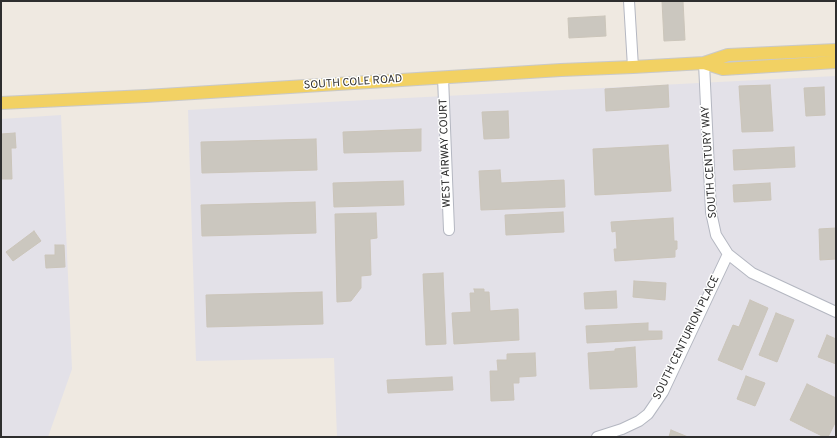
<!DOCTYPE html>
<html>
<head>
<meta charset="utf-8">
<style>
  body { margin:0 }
  #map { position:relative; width:837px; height:438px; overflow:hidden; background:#efe9e1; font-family:Overpass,sans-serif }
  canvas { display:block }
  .frame { position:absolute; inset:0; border:2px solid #2e2e2e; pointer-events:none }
</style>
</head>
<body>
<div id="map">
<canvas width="837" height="438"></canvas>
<div class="frame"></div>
</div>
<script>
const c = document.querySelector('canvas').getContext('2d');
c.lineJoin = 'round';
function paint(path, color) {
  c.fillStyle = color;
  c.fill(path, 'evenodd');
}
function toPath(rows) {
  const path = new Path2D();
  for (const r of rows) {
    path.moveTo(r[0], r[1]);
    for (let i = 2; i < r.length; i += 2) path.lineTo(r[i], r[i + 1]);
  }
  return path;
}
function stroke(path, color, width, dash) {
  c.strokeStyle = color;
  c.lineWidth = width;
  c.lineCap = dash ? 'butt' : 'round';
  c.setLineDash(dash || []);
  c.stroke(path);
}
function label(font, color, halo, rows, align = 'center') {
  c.font = font + ' Overpass,sans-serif';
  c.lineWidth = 3;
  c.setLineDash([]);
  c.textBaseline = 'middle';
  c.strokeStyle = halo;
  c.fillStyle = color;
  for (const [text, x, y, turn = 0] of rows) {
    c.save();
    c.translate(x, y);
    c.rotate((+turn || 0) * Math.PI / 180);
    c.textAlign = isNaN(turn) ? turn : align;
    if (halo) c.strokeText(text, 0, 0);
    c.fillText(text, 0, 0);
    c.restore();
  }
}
const industrial = toPath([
  [836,76,836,437,337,437,334,358,196,361,188,110,328,102],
  [61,115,72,369,48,437,1,437,1,119]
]);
const building = toPath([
  [662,1,683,1,685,40,664,41,662,1],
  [605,16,606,36,569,38,568,18,605,16],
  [668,85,669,107,606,111,605,89,668,85],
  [770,85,773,131,742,132,739,86,770,85],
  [824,87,825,115,806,116,804,88,824,87],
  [508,111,509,138,484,139,482,112,508,111],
  [421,129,421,151,344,153,343,132,421,129],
  [15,133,16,148,11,148,12,179,2,179,1,134,15,133],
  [316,139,317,170,202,173,201,142,316,139],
  [668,145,671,191,595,195,593,149,668,145],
  [794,147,795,167,734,170,733,150,794,147],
  [500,170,501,183,564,180,565,207,481,210,479,171,500,170],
  [403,181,404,205,334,207,333,183,403,181],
  [770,183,771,200,734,202,733,185,770,183],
  [315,202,316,233,202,236,201,205,315,202],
  [563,212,564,232,506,235,505,215,563,212],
  [376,213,377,238,370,239,371,275,361,276,361,288,351,301,337,302,335,214,376,213],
  [673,218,674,241,677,241,677,249,675,250,675,257,615,261,614,249,617,249,616,231,612,232,611,222,673,218],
  [836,228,836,259,820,260,819,229,836,228],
  [34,231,41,241,13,261,6,252,34,231],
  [55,245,64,245,65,267,46,268,45,255,55,255,55,245],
  [443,273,446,344,426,345,423,274,443,273],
  [634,281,666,283,665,300,633,297,634,281],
  [474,289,484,289,484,292,489,292,490,311,518,309,519,340,454,344,452,313,471,312,470,293,475,293,474,289],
  [616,291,617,308,585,309,584,293,616,291],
  [322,292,323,324,207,327,206,295,322,292],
  [750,300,768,308,742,370,718,360,733,325,739,327,750,300],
  [776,313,794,320,777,362,759,355,776,313],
  [648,323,648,331,662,331,662,339,587,343,586,326,648,323],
  [827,335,836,339,836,364,818,357,827,335],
  [635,347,637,387,590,389,588,353,615,351,615,349,635,347],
  [535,353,536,376,519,377,519,383,513,383,514,400,491,401,490,371,498,371,497,360,507,360,507,354,535,353],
  [746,376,765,383,755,406,737,399,746,376],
  [452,377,453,390,388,393,387,380,452,377],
  [807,384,836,398,836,421,828,437,824,437,790,420,807,384],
  [671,430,688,437,669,437,671,430]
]);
const minor = toPath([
  [629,1,633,67],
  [704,63,711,212,716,235,728,254,752,273,836,312],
  [443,77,449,230],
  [597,437,622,429,639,421,648,414,663,392,728,254]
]);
const major = toPath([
  [704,63,723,69,836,62],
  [1,103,146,96,561,70,633,67,704,63,728,55,836,50]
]);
const streetNames = [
  ["SOUTH COLE ROAD",353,83,-4],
  ["WEST AIRWAY COURT",446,153,-92],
  ["SOUTH CENTURY WAY",710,162,-94],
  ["SOUTH CENTURION PLACE",687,338,-64]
];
paint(industrial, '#e3e1e8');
paint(building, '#cbc7bf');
stroke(building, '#cbc5ba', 1);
stroke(minor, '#b4b7c1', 12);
stroke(major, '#c9c9c9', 14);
stroke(minor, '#fff', 10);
stroke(major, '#f2d163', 12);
label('11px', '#2e2e2e', '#fff', streetNames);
</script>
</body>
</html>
